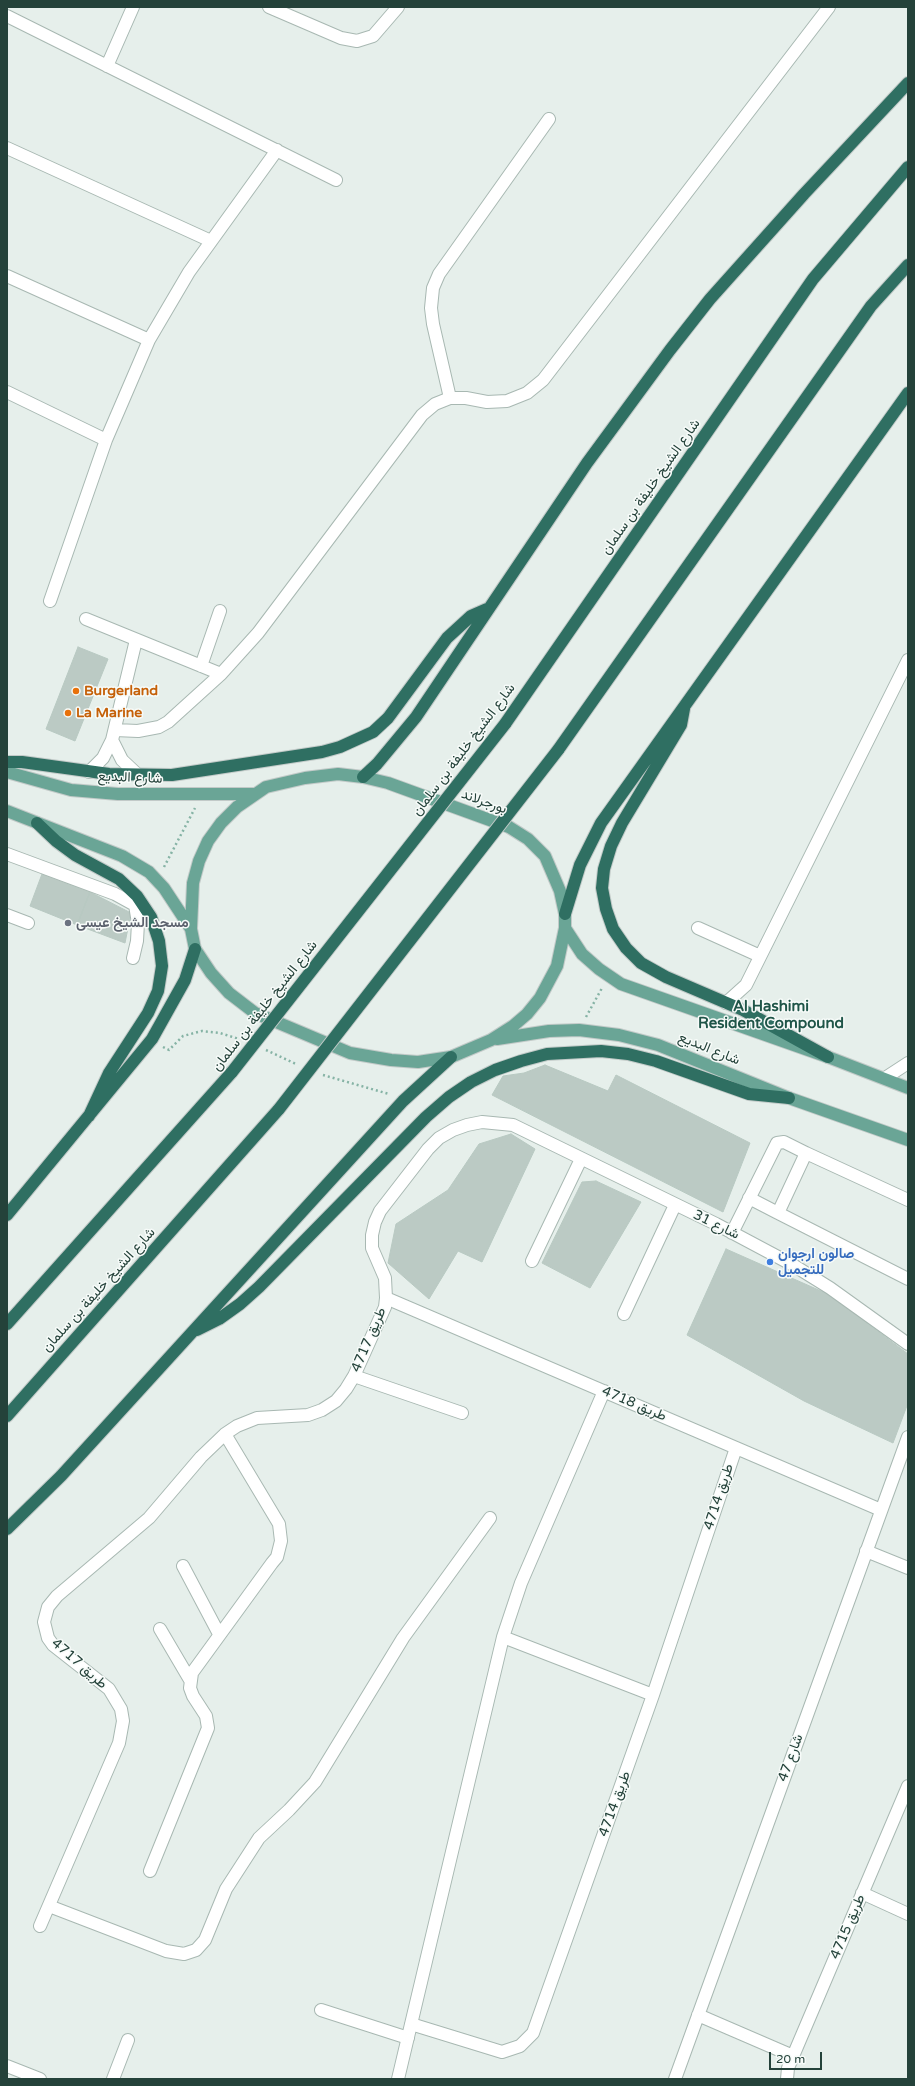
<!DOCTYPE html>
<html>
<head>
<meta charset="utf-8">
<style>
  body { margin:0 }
  #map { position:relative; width:915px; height:2086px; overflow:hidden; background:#e6efeb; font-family:"Varela Round",sans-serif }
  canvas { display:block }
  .frame { position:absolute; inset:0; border:8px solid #24423a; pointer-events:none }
  .scale { position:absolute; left:769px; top:2052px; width:53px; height:18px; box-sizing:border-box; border:2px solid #24423a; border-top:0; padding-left:5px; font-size:12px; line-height:14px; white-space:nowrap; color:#24423a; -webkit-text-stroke:3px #f7fbf9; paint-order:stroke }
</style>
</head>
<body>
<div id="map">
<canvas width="915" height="2086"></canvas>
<div class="frame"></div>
<div class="scale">20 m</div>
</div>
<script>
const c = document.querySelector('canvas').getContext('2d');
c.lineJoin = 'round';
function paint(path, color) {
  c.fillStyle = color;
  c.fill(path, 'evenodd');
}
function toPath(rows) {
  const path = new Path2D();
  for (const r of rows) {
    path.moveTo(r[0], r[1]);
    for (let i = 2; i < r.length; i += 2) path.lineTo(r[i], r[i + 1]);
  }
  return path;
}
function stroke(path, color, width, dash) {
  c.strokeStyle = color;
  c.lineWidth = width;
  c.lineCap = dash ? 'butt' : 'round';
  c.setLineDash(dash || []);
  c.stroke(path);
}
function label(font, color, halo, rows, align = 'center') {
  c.font = font + ' "Varela Round",Vazirmatn,sans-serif';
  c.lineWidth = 3;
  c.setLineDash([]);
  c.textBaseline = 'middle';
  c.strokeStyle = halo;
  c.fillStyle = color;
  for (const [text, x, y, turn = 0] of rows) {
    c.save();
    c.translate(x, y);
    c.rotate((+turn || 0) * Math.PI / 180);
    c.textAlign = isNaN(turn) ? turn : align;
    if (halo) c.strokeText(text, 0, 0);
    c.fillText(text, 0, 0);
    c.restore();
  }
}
const building = toPath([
  [78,647,108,659,75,741,46,729,78,647],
  [42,874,90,892,77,925,30,906,42,874],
  [90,892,131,913,125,943,77,925,90,892],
  [545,1065,608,1091,616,1075,750,1143,723,1212,492,1095,503,1076,524,1073,545,1065],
  [511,1134,535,1149,482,1262,458,1251,429,1299,388,1263,396,1224,448,1190,479,1144,511,1134],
  [596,1181,641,1202,590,1288,542,1263,582,1182,596,1181],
  [726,1249,830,1295,908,1354,908,1403,893,1443,804,1401,687,1335,726,1249]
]);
const path = toPath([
  [164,867,195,808],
  [586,1017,602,988],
  [163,1047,169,1050,183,1036,202,1031,220,1033,239,1039],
  [266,1050,296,1064],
  [323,1075,389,1094]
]);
const minor = toPath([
  [269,7,341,38,357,41,373,36,398,7],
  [7,16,336,180],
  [107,66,133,7],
  [7,148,211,241],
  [7,276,149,340],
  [7,392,106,440],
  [450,398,433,324,431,308,433,288,439,274,549,119],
  [50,601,106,440,149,340,189,272,277,150],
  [86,619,221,674],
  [201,666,220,611],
  [115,730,138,731,159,727,168,722,221,674,258,633,422,415,435,404,450,398,466,398,487,402,507,401,527,393,543,380,829,7],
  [112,740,122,760,138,775],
  [89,772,103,758,112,740,136,640],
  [7,854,115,894,135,905,138,923,137,941,133,958],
  [7,915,28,923],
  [698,928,760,956],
  [726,1003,746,985,908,660],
  [885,1078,908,1063],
  [749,1198,778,1213],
  [908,1200,806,1153,778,1213,908,1279],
  [732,1233,777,1143,784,1142,806,1153],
  [532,1261,581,1159],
  [386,1298,881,1510],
  [624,1314,675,1205],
  [354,1376,462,1413],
  [866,1551,908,1568],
  [183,1566,219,1634],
  [160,1629,190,1680],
  [503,1637,653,1695],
  [150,1871,208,1728,206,1716,193,1696,190,1688,192,1673,272,1563,277,1557,281,1541,279,1524,225,1434],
  [862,1893,908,1914],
  [49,1906,166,1951,184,1954,196,1950,205,1940,226,1889,259,1838,289,1810,315,1782,403,1638,490,1518],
  [40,1926,119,1743,123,1721,121,1709,109,1689,53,1645,48,1638,44,1622,48,1607,57,1596,149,1518,201,1457,225,1434,237,1426,257,1418,308,1415,322,1410,336,1401,346,1389,354,1376,385,1307,386,1298,385,1278,372,1248,372,1235,375,1222,380,1211,428,1149,439,1138,453,1130,467,1125,482,1122,513,1125,716,1224,793,1265,830,1288,908,1344],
  [321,2010,408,2038],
  [698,2015,793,2056],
  [411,2024,502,2052,520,2046,533,2033,653,1695,736,1448],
  [7,2066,40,2079],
  [113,2079,128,2040],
  [398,2079,503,1637,521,1583,604,1391],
  [675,2079,908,1437],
  [787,2079,788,2068,908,1786]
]);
const major = toPath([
  [7,772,71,790,118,794,255,794],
  [338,774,363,777,388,783,509,827,528,839,545,856,560,891,565,914,565,928,557,966,540,998,527,1014,513,1026,491,1040,451,1057,418,1062,391,1060,350,1053,255,1013,229,993,211,973,195,949,191,929,193,883,199,861,208,841,221,823,237,807,266,787,305,778,338,774],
  [7,811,122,856,149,872,164,888,191,929],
  [565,928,582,954,599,969,621,984,828,1057,908,1088],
  [497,1039,549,1031,579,1030,619,1035,658,1045,789,1098,908,1140]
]);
const highway = toPath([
  [684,709,681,725,622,823,611,846,604,869,602,888,606,909,613,929,626,948,641,963,666,977,743,1010,828,1057],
  [505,724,813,279,908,167],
  [558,750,871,306,908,265],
  [7,762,22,762,109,774,172,775,322,752,340,747,373,732,388,718,447,638,471,616,487,609],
  [363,777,377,764,416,717,587,463,670,350,710,299,804,194,908,83],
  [37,823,56,841,75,855,119,879,137,896,151,917,159,941,162,966,158,991,148,1013,109,1073,89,1116],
  [565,914,580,865,601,823,908,393],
  [7,1215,152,1039,185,980,195,949],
  [7,1324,232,1072],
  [197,1330,219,1319,240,1304,259,1287,426,1117,449,1097,471,1082,495,1070,521,1061,547,1054,601,1051,628,1054,656,1061,749,1094,789,1098],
  [7,1416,279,1109],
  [7,1529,61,1476,403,1101,451,1057]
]);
const highwayBridge = toPath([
  [232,1072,505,724],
  [279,1109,558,750]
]);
const markers = [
  [76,691,4,"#e8710a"],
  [68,713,4,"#e8710a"],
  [68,923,4,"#6b7280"],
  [770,1262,4,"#3f7fe0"]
];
const streetNames = [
  ["شارع الشيخ خليفة بن سلمان",651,487,-55],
  ["شارع الشيخ خليفة بن سلمان",464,750,-53],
  ["شارع البديع",130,778,2],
  ["بورجرلاند",484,802,20],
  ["شارع الشيخ خليفة بن سلمان",265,1006,-52],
  ["شارع البديع",709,1049,22],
  ["شارع 31",716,1225,26],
  ["شارع الشيخ خليفة بن سلمان",99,1290,-48],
  ["طريق 4717",369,1340,-67],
  ["طريق 4718",634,1404,23],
  ["طريق 4714",719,1497,-72],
  ["طريق 4717",79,1664,41],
  ["شارع 47",791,1758,-70],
  ["طريق 4714",615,1804,-70],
  ["طريق 4715",848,1927,-67]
];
const foodNames = [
  ["Burgerland",84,691],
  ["La Marine",76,713]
];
const worshipNames = [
  ["مسجد الشيخ عيسى",76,923]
];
const shopNames = [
  ["صالون ارجوان",778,1254],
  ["للتجميل",778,1270]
];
const neighbourhoodNames = [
  ["Al Hashimi",771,1007],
  ["Resident Compound",771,1024]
];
paint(building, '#bbcac4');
stroke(building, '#b8c9c2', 1);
stroke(minor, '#a8b8b2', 14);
stroke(major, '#c2cac8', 14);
stroke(highway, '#c2cac8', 14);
stroke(path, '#86b3a5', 2.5, [2, 3]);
stroke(minor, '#fff', 12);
stroke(major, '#6aa596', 12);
stroke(highway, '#2f6f62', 12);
stroke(highwayBridge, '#c2cac8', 14, []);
stroke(highwayBridge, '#2f6f62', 12);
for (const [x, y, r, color] of markers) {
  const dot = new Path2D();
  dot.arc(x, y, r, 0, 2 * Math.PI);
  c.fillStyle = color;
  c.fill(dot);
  stroke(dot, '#f7fbf9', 1.5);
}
label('14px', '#24423a', '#f7fbf9', streetNames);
label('bold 14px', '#c56008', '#f7fbf9', foodNames, 'left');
label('bold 14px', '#5b616d', '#f7fbf9', worshipNames, 'left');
label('bold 14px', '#366cbe', '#f7fbf9', shopNames, 'left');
label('bold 15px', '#1f5548', '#f7fbf9', neighbourhoodNames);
</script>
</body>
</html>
